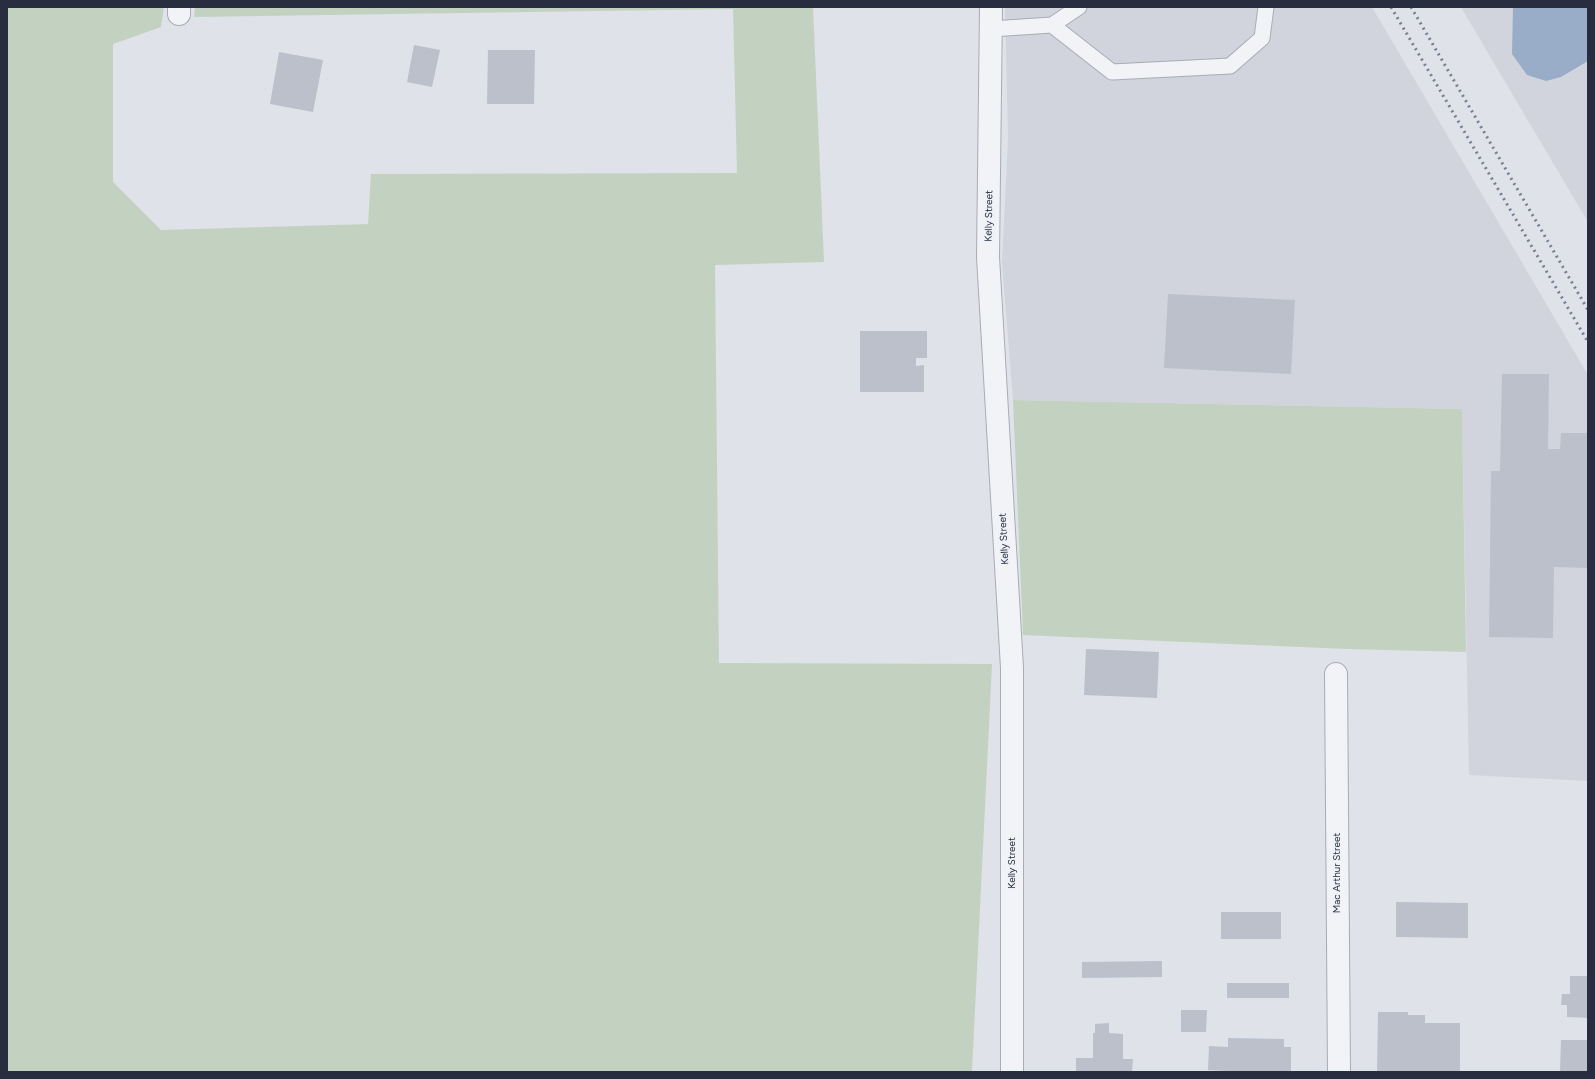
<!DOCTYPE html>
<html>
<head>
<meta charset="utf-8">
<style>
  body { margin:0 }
  #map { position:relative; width:1595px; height:1079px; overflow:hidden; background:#dfe2e8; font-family:Figtree,sans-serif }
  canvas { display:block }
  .frame { position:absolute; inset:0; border:8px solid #282e3f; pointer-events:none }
</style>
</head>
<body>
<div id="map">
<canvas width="1595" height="1079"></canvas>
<div class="frame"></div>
</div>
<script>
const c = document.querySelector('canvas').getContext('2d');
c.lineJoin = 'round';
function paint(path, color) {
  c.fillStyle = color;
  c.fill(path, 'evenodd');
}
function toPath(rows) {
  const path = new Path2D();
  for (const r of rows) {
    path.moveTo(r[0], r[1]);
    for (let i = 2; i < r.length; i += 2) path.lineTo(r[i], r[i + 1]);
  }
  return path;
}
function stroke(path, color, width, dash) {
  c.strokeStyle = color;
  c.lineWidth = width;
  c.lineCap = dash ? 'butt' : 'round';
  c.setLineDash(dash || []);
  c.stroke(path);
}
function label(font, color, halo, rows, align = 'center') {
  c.font = font + ' Figtree,sans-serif';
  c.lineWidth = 3;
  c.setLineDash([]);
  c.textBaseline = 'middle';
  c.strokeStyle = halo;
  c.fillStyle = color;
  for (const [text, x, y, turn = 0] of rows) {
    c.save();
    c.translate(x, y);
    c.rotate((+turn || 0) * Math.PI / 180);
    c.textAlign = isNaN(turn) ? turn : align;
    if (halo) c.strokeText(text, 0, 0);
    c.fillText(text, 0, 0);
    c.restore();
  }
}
const built = toPath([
  [1005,7,1372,7,1588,375,1588,781,1469,775,1462,409,1013,400,1002,262,1008,139],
  [1461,7,1588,7,1588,222,1498,70]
]);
const green = toPath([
  [7,7,164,7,161,27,113,44,113,182,161,230,368,224,371,174,737,173,733,9,194,17,195,7,813,7,824,262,715,265,719,663,992,664,972,1072,7,1072],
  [1013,400,1462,409,1466,652,1347,649,1023,635]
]);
const water = toPath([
  [1513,7,1588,7,1588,61,1561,77,1546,81,1527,75,1512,54]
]);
const building = toPath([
  [414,45,440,50,432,87,407,82],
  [488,50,535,50,534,104,487,104],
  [279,52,323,60,313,112,270,104],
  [1168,294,1295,300,1291,374,1164,368],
  [860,331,927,331,927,358,916,358,916,366,924,365,924,392,860,392],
  [1502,374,1549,374,1548,449,1560,449,1561,433,1588,433,1588,568,1554,567,1553,638,1489,637,1491,471,1500,471],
  [1086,649,1159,652,1157,698,1084,695],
  [1396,902,1468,903,1468,938,1396,937],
  [1221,912,1281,912,1281,939,1221,939],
  [1162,961,1162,977,1082,978,1082,962],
  [1570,976,1588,976,1588,1018,1567,1017,1567,1005,1561,1005,1562,994,1570,994],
  [1227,983,1289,983,1289,998,1227,998],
  [1181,1010,1207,1010,1206,1032,1181,1032],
  [1378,1012,1408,1012,1408,1015,1425,1015,1425,1023,1460,1023,1460,1072,1377,1072],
  [1109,1023,1109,1033,1123,1034,1123,1059,1133,1059,1132,1072,1076,1072,1076,1058,1093,1058,1093,1033,1095,1033,1095,1024],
  [1228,1038,1284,1039,1284,1047,1291,1047,1291,1071,1242,1072,1208,1070,1209,1046,1228,1047],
  [1561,1040,1588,1040,1588,1072,1560,1072]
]);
const lane = toPath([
  [1052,25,1112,72,1230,66,1262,38,1266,7],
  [991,29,1052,25,1079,7]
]);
const street = toPath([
  [991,7,988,257,1012,668,1012,1072],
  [179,14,179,7],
  [1336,674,1339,1072]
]);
const rail = toPath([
  [1391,7,1588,342],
  [1411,7,1588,310]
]);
const streetNames = [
  ["Kelly Street",989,216,-89],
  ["Kelly Street",1004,539,-93],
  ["Kelly Street",1012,863,-90],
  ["Mac Arthur Street",1337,873,-90]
];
paint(built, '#d1d4dd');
paint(green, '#c3d2c0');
paint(water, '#99acc8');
paint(building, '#bcc0cb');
stroke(lane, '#a8acb5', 17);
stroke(street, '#a8acb5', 24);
stroke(lane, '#f1f3f6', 15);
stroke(street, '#f1f3f6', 22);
stroke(rail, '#787f92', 3, [2, 4]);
label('10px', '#282e3f', '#eef1f6', streetNames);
</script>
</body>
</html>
